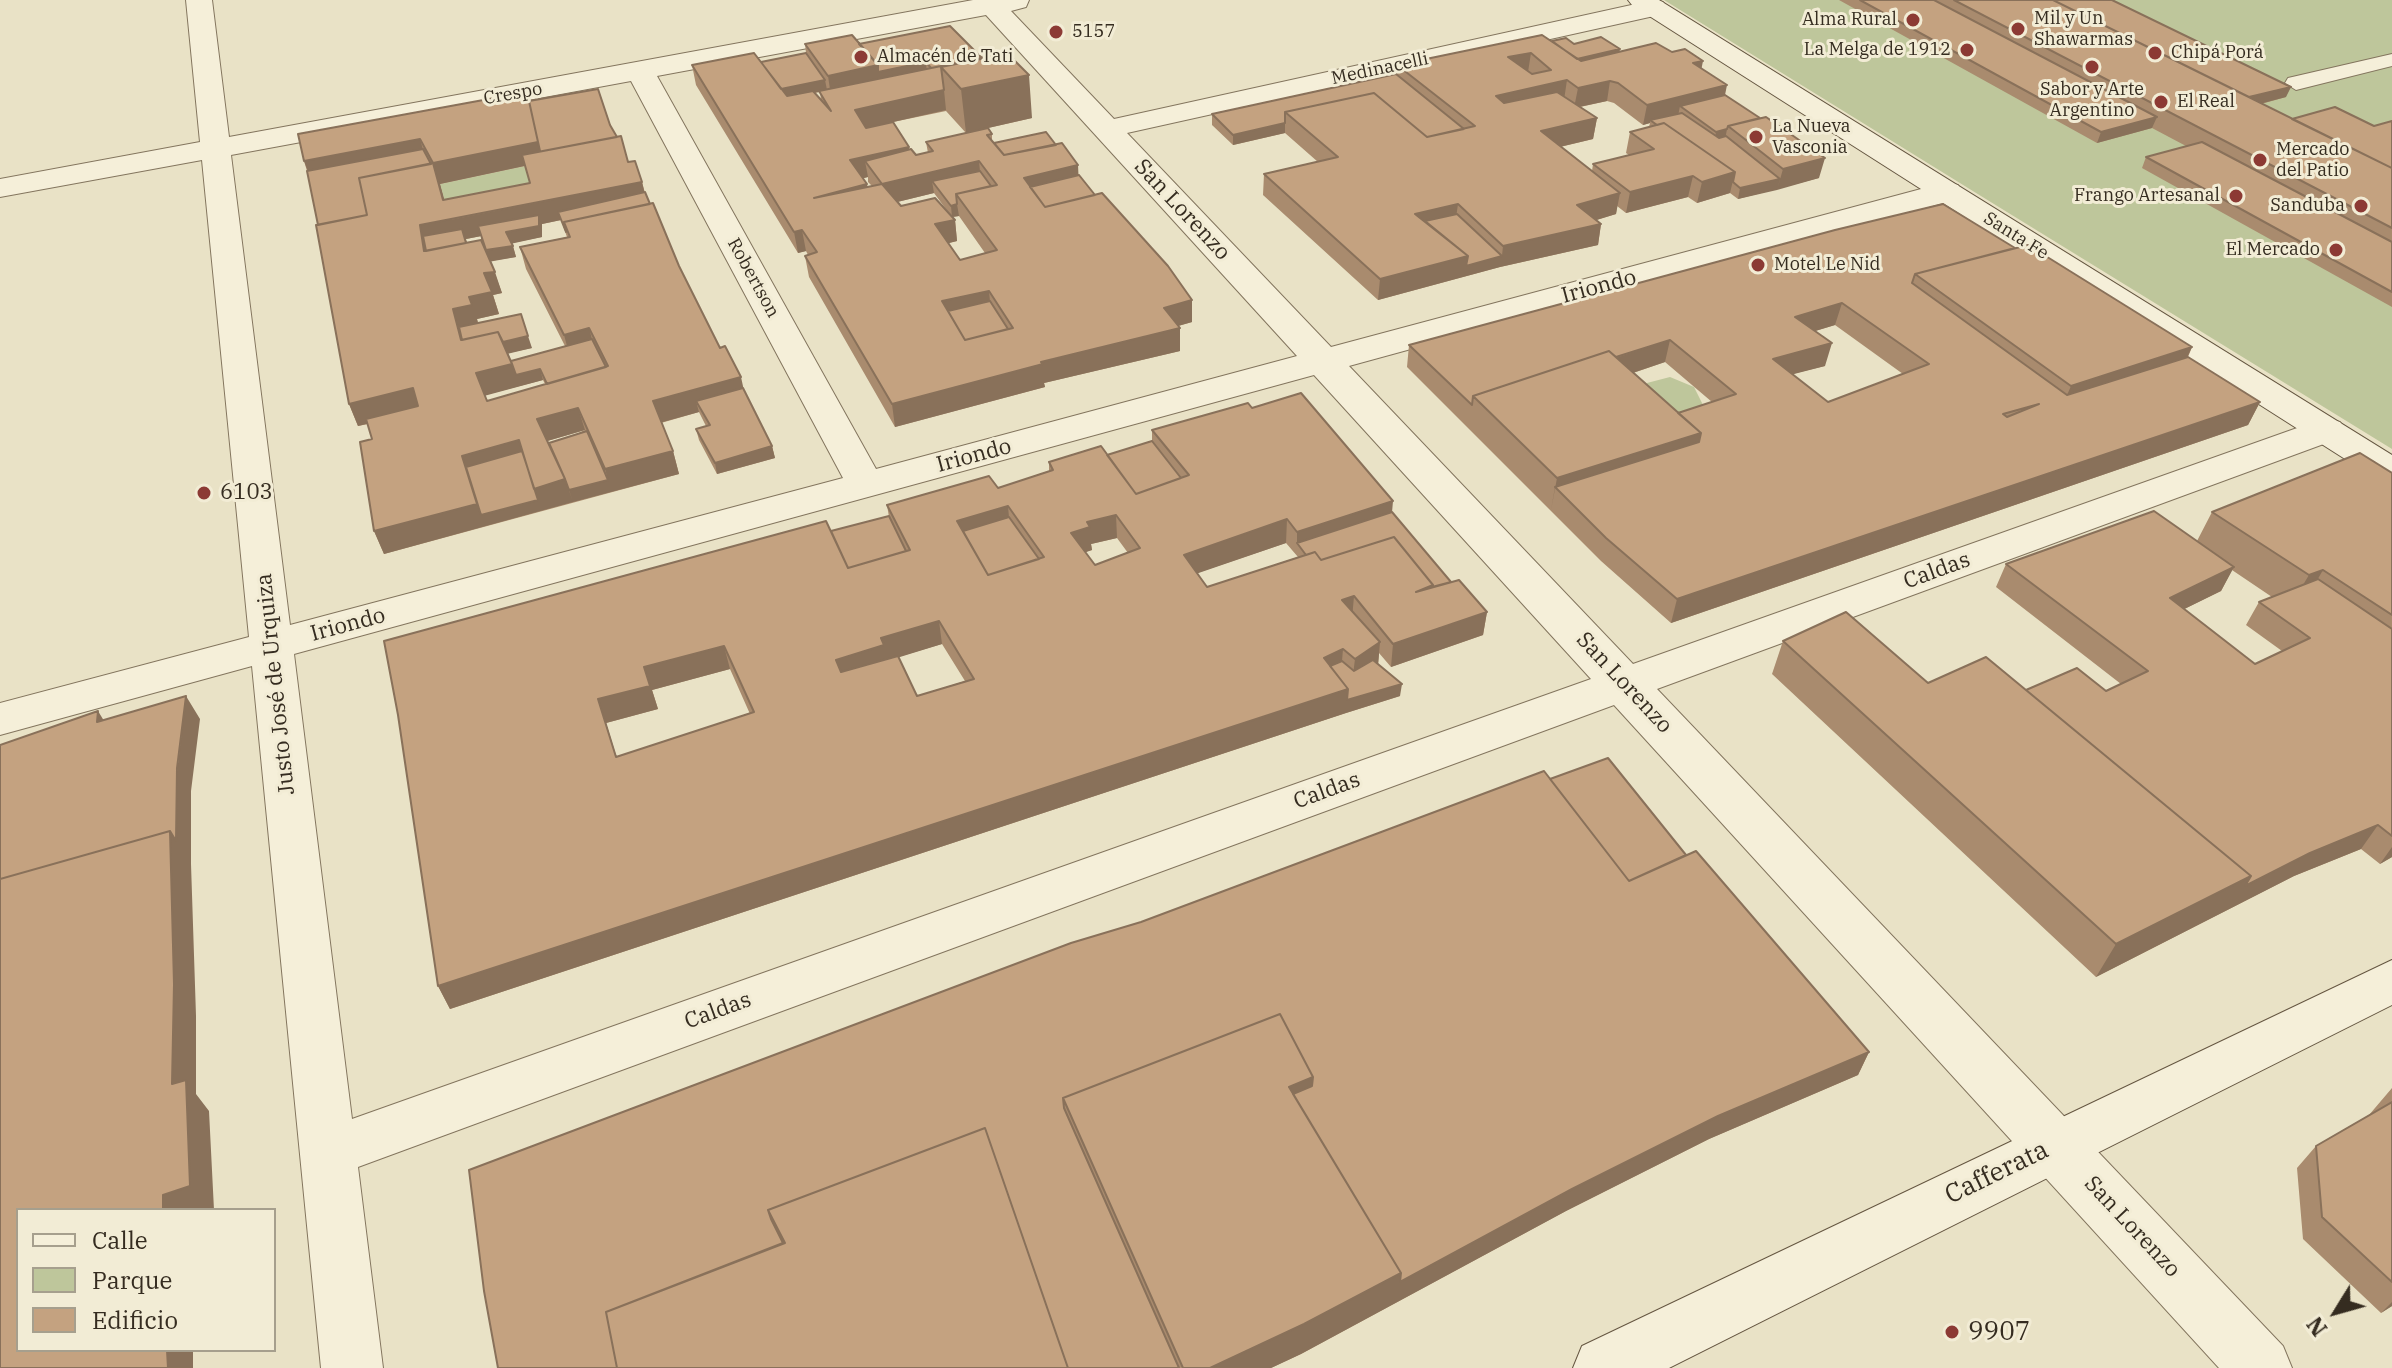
<!DOCTYPE html>
<html>
<head>
<meta charset="utf-8">
<style>
  body { margin:0 }
  #map { position:relative; width:2392px; height:1368px; overflow:hidden; background:#e9e2c6; font-family:"IBM Plex Serif",serif }
  canvas { display:block }
  .legend { position:absolute; left:16px; top:1208px; width:260px; height:144px; box-sizing:border-box; background:#f2ecd5; border:2px solid #a69f8d; margin:0; padding:10px 14px; list-style:none; font-size:24px; color:#352c20 }
  .legend li { display:flex; align-items:center; gap:16px; height:40px }
  .legend b { width:40px; border:2px solid #a69f8d }
  .north { position:absolute; left:2296px; top:1272px; width:80px; height:80px; -webkit-text-stroke:6px #f2ecd5; paint-order:stroke; rotate:233deg; font-size:22px; font-weight:700; line-height:32px; text-align:center; color:#352c20 }
  .north::after { content:''; display:block; margin:auto; width:28px; height:36px; background:#352c20; clip-path:polygon(50% 0,100% 100%,50% 72%,0 100%) }
</style>
</head>
<body>
<div id="map">
<canvas width="2392" height="1368"></canvas>
<ul class="legend">
<li><b style="height:10px;background:#f5efd9"></b>Calle</li>
<li><b style="height:22px;background:#bec69b"></b>Parque</li>
<li><b style="height:22px;background:#c4a280"></b>Edificio</li>
</ul>
<div class="north">N</div>
</div>
<script>
const c = document.querySelector('canvas').getContext('2d');
c.lineJoin = 'round';
function paint(path, color) {
  c.fillStyle = color;
  c.fill(path, 'evenodd');
}
function toPath(rows) {
  const path = new Path2D();
  for (const r of rows) {
    path.moveTo(r[0], r[1]);
    for (let i = 2; i < r.length; i += 2) path.lineTo(r[i], r[i + 1]);
  }
  return path;
}
function stroke(path, color, width, dash) {
  c.strokeStyle = color;
  c.lineWidth = width;
  c.lineCap = dash ? 'butt' : 'round';
  c.setLineDash(dash || []);
  c.stroke(path);
}
function label(font, color, halo, rows, align = 'center') {
  c.font = font + ' "IBM Plex Serif",serif';
  c.lineWidth = 6;
  c.setLineDash([]);
  c.textBaseline = 'middle';
  c.strokeStyle = halo;
  c.fillStyle = color;
  for (const [text, x, y, turn = 0] of rows) {
    c.save();
    c.translate(x, y);
    c.rotate((+turn || 0) * Math.PI / 180);
    c.textAlign = isNaN(turn) ? turn : align;
    if (halo) c.strokeText(text, 0, 0);
    c.fillText(text, 0, 0);
    c.restore();
  }
}
const green = toPath([
  [1664,0,2392,0,2392,449,1968,188],
  [525,166,536,204,450,221,440,184],
  [1670,377,1694,387,1706,411,1688,420,1644,399,1647,383]
]);
const lane = toPath([
  [2392,54,2392,66,2296,90,2285,83,2288,78,2392,54]
]);
const street = toPath([
  [186,0,212,0,229,137,973,0,1029,0,1026,7,1011,11,1114,119,1654,0,1663,2,1667,8,1663,14,1654,16,1127,133,1331,347,1936,185,1947,183,1958,185,1962,192,1958,199,1349,366,1633,664,2314,422,2327,419,2340,422,2346,430,2340,438,1657,689,2283,1346,2292,1368,2219,1368,1614,705,358,1167,383,1368,321,1368,252,666,0,735,0,703,249,637,202,160,0,197,0,179,200,142,186,0],
  [986,15,1297,356,876,469,657,76,986,15],
  [631,81,843,478,290,625,231,155,631,81],
  [1314,375,1591,679,352,1119,294,654,1314,375]
]);
const secondary = toPath([
  [1628,0,1659,0,2392,455,2392,484,2378,480,1632,5,1628,0],
  [2392,960,2392,1005,1669,1368,1573,1368,1582,1346,2392,960]
]);
const wall = toPath([
  [1839,0,2112,0,2286,97,2261,104,2292,119,2374,126,2392,121,2392,307,2142,168,2146,157,2186,146,2152,128,2097,143],
  [950,26,1032,118,966,133,946,111,893,122,909,147,909,150,916,155,928,153,926,142,992,134,992,141,994,143,1079,176,1192,322,1178,326,1180,351,1044,383,1045,387,895,427,809,277,805,256,808,255,806,251,798,253,696,85,692,65,761,62,806,53,805,44,859,44],
  [820,92,821,100,814,93],
  [868,177,868,182,872,186,868,187,863,178],
  [934,193,951,216,901,206,897,202],
  [959,216,985,253,960,260,948,243,957,241,955,220,952,217],
  [1552,41,1574,44,1701,68,1725,95,1819,178,1738,199,1730,193,1697,203,1688,197,1626,213,1617,206,1616,214,1596,220,1601,224,1598,245,1500,267,1378,300,1263,195,1264,174,1318,162,1285,133,1233,145,1212,125,1212,114,1396,75,1397,65],
  [1607,101,1614,103,1643,125,1650,123,1649,127,1630,132,1626,153,1629,155,1593,164,1592,171,1560,147,1593,139,1597,118,1580,107],
  [529,101,610,125,628,162,642,182,645,193,679,266,720,348,743,388,772,446,775,458,717,474,699,440,696,429,706,426,699,412,661,423,673,451,679,474,384,554,374,531,372,439,368,424,358,426,349,404,318,225,307,171,304,161],
  [525,166,530,183,444,200,440,184],
  [561,220,567,237,520,247,526,269,565,346,511,361,508,353,532,348,478,323,477,319,499,314,493,295,502,293,490,261,516,257,512,243,542,237,542,224],
  [481,236,481,240,467,243,466,239],
  [543,380,545,384,487,401,485,395],
  [585,430,550,447,547,441],
  [2015,248,2192,347,2188,357,2260,402,2248,425,1671,623,1601,561,1407,367,1409,345],
  [1835,325,1903,374,1828,402,1792,374,1825,366,1815,331],
  [1665,362,1712,402,1678,413,1633,373],
  [1252,408,1392,512,1451,582,1487,612,1483,635,1391,667,1379,653,1378,664,1400,696,1346,713,450,1009,438,986,398,715,831,531,889,517,887,505,998,488,1049,471,1049,462,1107,455,1152,441,1152,430],
  [1117,538,1128,553,1095,565,1085,552,1092,550,1091,544],
  [1286,543,1298,557,1207,587,1197,573],
  [942,644,965,681,917,696,898,657],
  [730,669,750,714,616,757,606,723,658,709,652,690],
  [2392,473,2392,857,2380,864,2361,849,2294,876,2096,977,1772,674,1783,641,1928,683,2026,690,2106,691,2121,684,1996,587,2006,564,2197,541,2212,512],
  [2232,570,2272,597,2259,602,2246,625,2282,651,2255,664,2184,609,2221,591],
  [1550,779,1686,855,1869,1052,1858,1075,1709,1139,1566,1211,1301,1354,1271,1368,498,1368,1141,922],
  [2392,1088,2392,1306,2381,1313,2303,1239,2297,1168,2316,1146,2369,1115]
]);
const shadedWall = toPath([
  [1620,49,1618,59,1566,62],
  [1531,53,1528,72,1508,57],
  [1703,61,1699,81,1693,63],
  [926,62,927,73,831,96,828,76,878,65],
  [1029,75,1032,118,966,133,961,89],
  [825,80,827,90,778,101,776,90],
  [1567,80,1564,100,1493,116,1496,96],
  [1610,81,1607,101,1574,108,1578,88],
  [1727,85,1723,105,1680,106,1678,116,1650,120,1650,123,1643,125,1647,105],
  [2291,87,2286,97,2229,112,2234,101],
  [944,90,946,110,858,130,855,110],
  [2157,117,2152,128,2097,143,2101,132],
  [1597,118,1593,139,1538,152,1541,131],
  [1285,123,1285,133,1233,145,1233,135],
  [1727,129,1725,140,1714,143,1716,132],
  [420,139,426,160,312,182,304,161],
  [538,142,543,162,440,184,450,220,642,182,647,203,558,212,561,220,542,224,542,237,510,244,506,232,539,225,466,239,432,273,371,225,433,163],
  [909,147,912,168,865,161,868,177,853,181,850,160],
  [1825,158,1819,178,1777,190,1783,169],
  [979,161,981,182,932,181,934,193,885,205,882,184],
  [1078,165,1079,186,1031,198,1024,178],
  [1735,172,1730,193,1697,203,1702,182],
  [1693,176,1688,197,1626,213,1630,192],
  [1780,179,1777,190,1738,199,1740,188],
  [867,184,870,205,814,198],
  [1620,193,1616,214,1574,227,1577,205],
  [957,204,959,216,952,217,951,206],
  [1458,204,1455,225,1425,232,1415,214],
  [955,220,957,241,938,246,935,224],
  [1601,224,1598,245,1500,267,1378,300,1380,279,1468,256,1502,256,1503,246],
  [802,230,806,251,798,253,794,232],
  [513,246,516,257,488,262,484,251],
  [495,272,502,293,493,295,499,314,477,319,479,327,528,336,532,348,469,363,461,340,453,309,469,297,484,273],
  [989,291,991,312,949,322,942,301],
  [1192,300,1192,322,1164,330,1164,308],
  [1842,303,1835,325,1789,339,1795,317],
  [589,328,595,350,570,357,564,335],
  [1180,328,1180,351,1044,383,1045,387,895,427,892,404,1041,362],
  [1670,340,1665,362,1496,419,1480,403],
  [1832,343,1825,366,1767,381,1773,359],
  [2192,347,2177,379,2057,418,2071,386],
  [512,364,540,369,543,380,484,396,476,373],
  [741,377,746,400,696,401,699,412,659,423,653,401],
  [413,388,421,411,358,426,349,404],
  [2260,402,2248,425,1671,623,1677,599],
  [578,408,585,430,544,442,537,419],
  [1701,433,1693,465,1555,487,1551,510,1557,478],
  [519,440,565,479,573,502,384,554,374,531,462,456],
  [772,446,775,458,717,474,715,463],
  [673,451,679,474,573,502,569,490,608,480,605,469],
  [1393,501,1391,524,1297,543,1297,532],
  [1008,506,1010,529,964,543,957,521],
  [1116,515,1117,538,1091,544,1092,550,1072,557,1071,533,1087,522],
  [1287,519,1286,543,1184,578,1184,555],
  [2234,567,2221,591,2158,622,2170,598],
  [2323,570,2304,603,2289,608,2309,575],
  [1354,596,1352,619,1342,600],
  [1487,612,1483,635,1391,667,1393,644],
  [939,621,942,644,887,661,841,683,836,660,881,638],
  [1380,642,1378,666,1352,683,1355,659],
  [724,646,730,669,652,690,658,709,606,723,624,781,598,699,644,667],
  [1343,649,1341,673,1330,678,1324,658],
  [1402,684,1400,696,1346,713,450,1009,438,986,1348,689],
  [186,696,200,719,191,791,191,864,196,1016,196,1094,209,1111,214,1210,163,1210,163,1195,172,1084,170,831],
  [98,711,112,734,97,722],
  [2378,825,2361,849,2294,876,2096,977,2116,944,2251,876],
  [2392,847,2392,857,2380,864],
  [1869,1052,1858,1075,1709,1139,1566,1211,1301,1354,1271,1368,1210,1368,1718,1116],
  [1313,1077,1310,1108,1298,1113,1289,1087],
  [2392,1302,2392,1306,2381,1313],
  [167,1350,193,1350,193,1368,168,1368]
]);
const building = toPath([
  [1860,0,1934,0,2157,117,2101,132,1860,0],
  [1954,0,2053,0,2392,168,2392,228,1954,0],
  [2053,0,2112,0,2291,87,2249,97,2053,0],
  [950,26,982,58,931,68,926,62,878,72,878,65,859,44,950,26],
  [852,35,878,65,828,76,805,44,852,35],
  [1542,35,1581,61,1656,43,1672,52,1685,49,1703,61,1693,63,1727,85,1647,105,1618,83,1610,81,1578,88,1567,80,1496,96,1504,103,1557,92,1597,118,1541,131,1620,193,1577,205,1601,224,1503,246,1458,204,1415,214,1468,256,1380,279,1264,174,1338,157,1285,112,1374,93,1427,137,1475,126,1397,65,1542,35],
  [1531,53,1551,70,1532,74,1508,57,1531,53],
  [1601,37,1620,49,1577,59,1552,41,1566,38,1574,44,1601,37],
  [754,53,787,96,813,91,831,111,819,91,990,56,991,57,941,67,944,90,855,110,866,128,893,122,909,147,850,160,867,184,814,198,882,184,901,206,935,198,955,220,935,224,960,260,997,250,956,194,997,185,979,161,882,184,865,161,911,149,916,155,933,151,926,142,988,128,992,134,987,135,1004,155,1062,143,1078,165,1024,178,1045,207,1102,193,1168,266,1192,300,1164,308,1180,328,1041,362,1043,364,892,404,805,256,817,252,802,230,794,232,692,65,754,53],
  [989,291,1013,328,965,340,942,301,989,291],
  [806,53,825,80,781,89,761,62,806,53],
  [1007,53,1029,75,961,89,941,67,1007,53],
  [1396,74,1464,129,1427,137,1374,93,1285,112,1285,123,1233,135,1212,114,1396,74],
  [598,89,610,125,617,137,522,155,524,163,522,155,540,151,529,101,598,89],
  [527,92,538,142,433,163,443,200,530,183,522,155,621,136,628,162,635,161,642,182,420,225,424,251,481,240,495,272,484,273,492,292,469,297,472,305,453,309,461,340,498,332,512,364,476,373,487,401,608,366,589,328,564,335,520,247,570,237,564,222,653,203,679,266,720,348,725,346,741,377,653,401,673,451,605,469,578,408,537,419,565,479,534,489,519,440,462,456,477,504,374,531,360,442,372,439,366,419,418,406,413,388,349,404,316,225,367,215,359,178,433,163,420,139,304,161,298,134,527,92],
  [1725,95,1760,118,1728,126,1727,129,1716,132,1680,106,1725,95],
  [2335,107,2374,126,2392,121,2392,168,2292,119,2335,107],
  [1682,113,1719,138,1726,136,1780,179,1740,188,1733,182,1735,172,1664,123,1657,125,1650,120,1682,113],
  [1766,117,1825,158,1783,169,1728,126,1766,117],
  [1664,123,1735,172,1702,182,1693,176,1630,192,1593,164,1654,149,1630,132,1664,123],
  [1046,132,1056,145,1004,155,994,143,1046,132],
  [2202,142,2392,242,2392,292,2146,157,2202,142],
  [423,149,431,164,359,178,367,215,318,225,307,171,423,149],
  [980,171,991,186,956,194,957,204,951,206,932,181,980,171],
  [1079,175,1095,195,1045,207,1030,187,1079,175],
  [645,192,650,204,564,222,566,232,558,212,645,192],
  [1943,204,2015,248,1915,274,1912,283,2067,395,2188,357,2260,402,1677,599,1606,538,1555,487,1699,442,1701,433,1678,413,1736,394,1670,340,1616,357,1609,351,1473,396,1472,405,1409,345,1835,230,1943,204],
  [1842,303,1929,364,1828,402,1773,359,1832,343,1795,317,1842,303],
  [2039,404,2007,417,2003,414,2039,404],
  [1457,214,1502,256,1466,266,1468,256,1425,221,1457,214],
  [539,215,539,226,506,232,513,246,486,250,478,226,539,215],
  [462,229,466,243,426,251,423,236,462,229],
  [2028,245,2192,347,2071,386,1915,274,2028,245],
  [990,301,1008,329,965,340,948,311,990,301],
  [521,314,528,336,503,342,498,332,462,340,459,327,521,314],
  [592,339,606,367,547,384,540,369,516,375,511,361,592,339],
  [1609,351,1701,433,1557,478,1473,396,1609,351],
  [743,388,772,446,715,463,696,429,710,425,696,401,743,388],
  [1301,393,1393,501,1297,532,1287,519,1184,555,1207,587,1315,552,1321,560,1394,537,1433,585,1416,592,1459,580,1487,612,1393,644,1354,596,1342,600,1380,642,1355,659,1343,649,1324,658,1348,689,438,986,398,715,384,641,826,521,848,568,910,550,887,505,989,476,998,488,1053,470,1049,462,1101,446,1136,494,1189,475,1152,430,1248,403,1252,408,1301,393],
  [1008,506,1044,557,988,575,957,521,1008,506],
  [1116,515,1140,548,1095,565,1071,533,1090,527,1087,522,1116,515],
  [939,621,974,679,917,696,898,656,841,672,836,660,884,645,881,638,939,621],
  [724,646,754,712,616,757,598,699,650,686,644,667,724,646],
  [587,431,608,480,569,490,565,479,549,443,587,431],
  [1152,441,1181,478,1136,494,1107,455,1152,441],
  [522,451,538,500,481,515,466,467,522,451],
  [2360,453,2392,473,2392,615,2323,570,2309,575,2212,512,2360,453],
  [2154,511,2234,567,2170,598,2255,664,2310,638,2259,602,2318,579,2392,629,2392,836,2378,825,2310,853,2245,886,2251,876,2026,690,2077,668,2106,691,2148,671,2006,564,2154,511],
  [1392,512,1451,582,1432,587,1433,585,1394,537,1321,560,1315,552,1306,555,1297,543,1392,512],
  [889,516,906,551,848,568,831,531,889,516],
  [1009,517,1039,559,988,575,963,531,1009,517],
  [1846,612,1928,683,1986,657,2251,876,2116,944,1783,641,1846,612],
  [1373,660,1402,684,1347,700,1348,689,1330,666,1342,661,1354,671,1373,660],
  [186,696,177,768,176,841,170,831,0,879,0,745,98,711,97,722,186,696],
  [1608,758,1686,855,1629,881,1550,779,1608,758],
  [1544,771,1629,881,1696,851,1869,1052,1718,1116,1572,1189,1400,1282,1401,1273,1293,1094,1312,1086,1313,1077,1280,1014,1063,1098,1064,1108,1179,1368,1068,1368,985,1128,768,1210,771,1219,783,1243,606,1312,617,1368,498,1368,484,1291,469,1170,1071,943,1141,922,1544,771],
  [170,831,174,984,172,1084,186,1080,190,1186,163,1195,163,1210,18,1210,18,1350,167,1350,168,1368,0,1368,0,879,170,831],
  [1280,1014,1313,1077,1289,1087,1401,1273,1304,1324,1210,1368,1183,1368,1063,1098,1280,1014],
  [2392,1102,2392,1282,2322,1217,2316,1146,2392,1102],
  [985,1128,1068,1368,617,1368,606,1312,785,1243,768,1210,985,1128]
]);
const markers = [
  [1913,20,8,"#8c3a34"],
  [2018,29,8,"#8c3a34"],
  [1056,32,8,"#8c3a34"],
  [1967,50,8,"#8c3a34"],
  [2155,53,8,"#8c3a34"],
  [861,57,8,"#8c3a34"],
  [2092,67,8,"#8c3a34"],
  [2161,102,8,"#8c3a34"],
  [1756,137,8,"#8c3a34"],
  [2260,160,8,"#8c3a34"],
  [2236,196,8,"#8c3a34"],
  [2361,206,8,"#8c3a34"],
  [2336,250,8,"#8c3a34"],
  [1758,265,8,"#8c3a34"],
  [204,493,8,"#8c3a34"],
  [1952,1332,8,"#8c3a34"]
];
const farPoinames = [
  ["Mil y Un",2034,19],
  ["Shawarmas",2034,40],
  ["Alma Rural",1897,20,"right"],
  ["5157",1072,32],
  ["La Melga de 1912",1951,50,"right"],
  ["Chipá Porá",2171,53],
  ["Almacén de Tati",877,57],
  ["Sabor y Arte",2092,90,"center"],
  ["Argentino",2092,111,"center"],
  ["El Real",2177,102],
  ["La Nueva",1772,127],
  ["Vasconia",1772,148],
  ["Mercado",2276,150],
  ["del Patio",2276,171],
  ["Frango Artesanal",2220,196,"right"],
  ["Sanduba",2345,206,"right"],
  ["El Mercado",2320,250,"right"],
  ["Motel Le Nid",1774,265]
];
const farStreetnames = [
  ["Medinacelli",1380,69,-12],
  ["Crespo",513,94,-10],
  ["Santa Fe",2016,236,32],
  ["Robertson",753,278,61]
];
const streetNames = [
  ["San Lorenzo",1182,210,47],
  ["Iriondo",1599,287,-15],
  ["Iriondo",974,456,-15],
  ["Caldas",1937,571,-20],
  ["Iriondo",348,625,-15],
  ["San Lorenzo",1624,683,47],
  ["Justo José de Urquiza",276,684,-96],
  ["Caldas",1327,791,-20],
  ["Caldas",718,1011,-20],
  ["San Lorenzo",2132,1227,47]
];
const poiNames = [
  ["6103",220,493]
];
const nearStreetnames = [
  ["Cafferata",1997,1173,-26]
];
const nearPoinames = [
  ["9907",1968,1332]
];
paint(green, '#bec69b');
stroke(lane, '#83755e', 2);
stroke(street, '#83755e', 2);
stroke(secondary, '#655641', 2);
paint(lane, '#f5efd9');
paint(street, '#f5efd9');
paint(secondary, '#f5efd9');
paint(wall, '#a98b6e');
paint(shadedWall, '#89715a');
paint(building, '#c4a280');
stroke(building, '#89715a', 2);
for (const [x, y, r, color] of markers) {
  const dot = new Path2D();
  dot.arc(x, y, r, 0, 2 * Math.PI);
  c.fillStyle = color;
  c.fill(dot);
  stroke(dot, '#f2ecd5', 3);
}
label('18px', '#352c20', '#f2ecd5', farPoinames, 'left');
label('18px', '#352c20', '#f2ecd5', farStreetnames);
label('22px', '#352c20', '#f2ecd5', streetNames);
label('22px', '#352c20', '#f2ecd5', poiNames, 'left');
label('26px', '#352c20', '#f2ecd5', nearStreetnames);
label('26px', '#352c20', '#f2ecd5', nearPoinames, 'left');
</script>
</body>
</html>
